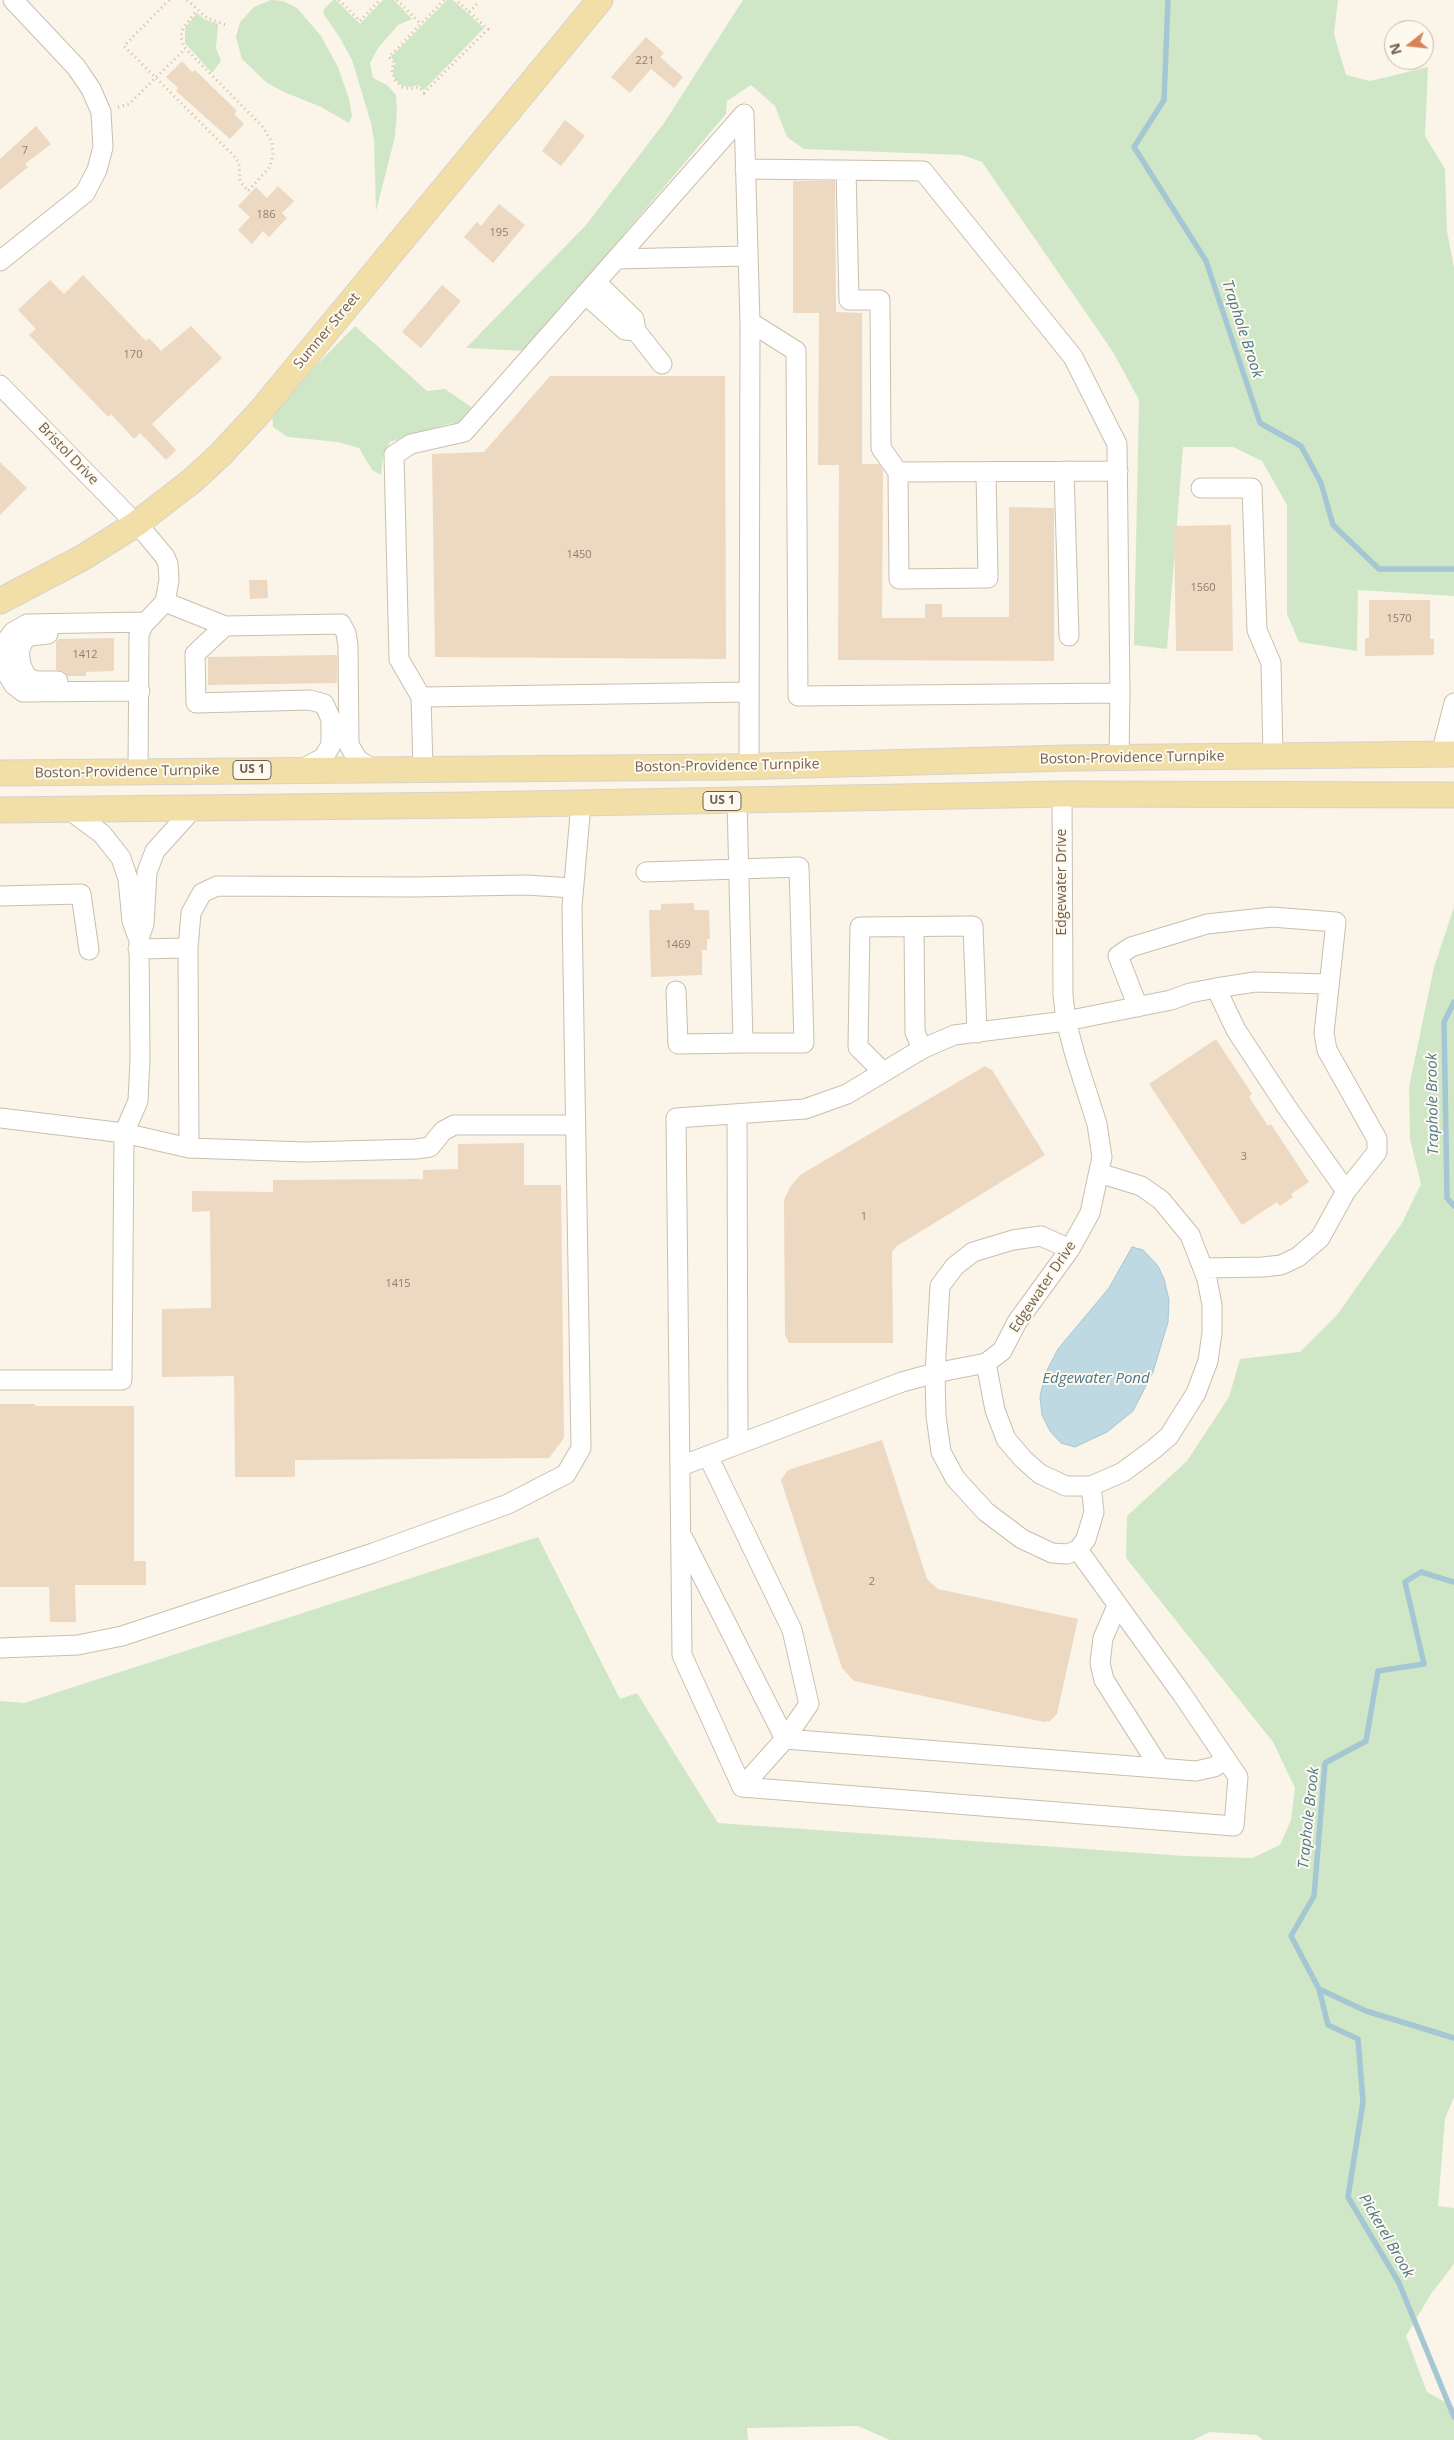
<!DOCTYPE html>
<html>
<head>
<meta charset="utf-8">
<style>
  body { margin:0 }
  #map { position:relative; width:1454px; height:2440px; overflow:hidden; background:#faf5e8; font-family:"Open Sans",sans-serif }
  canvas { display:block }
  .north { position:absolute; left:1384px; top:20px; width:50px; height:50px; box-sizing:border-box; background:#fdf9ee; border:1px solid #c5bbae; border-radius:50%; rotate:254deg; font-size:14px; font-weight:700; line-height:20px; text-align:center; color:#725f4e }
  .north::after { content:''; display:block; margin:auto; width:18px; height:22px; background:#d88459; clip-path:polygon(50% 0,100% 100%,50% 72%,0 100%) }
</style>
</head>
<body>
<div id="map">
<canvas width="1454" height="2440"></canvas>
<div class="north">N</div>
</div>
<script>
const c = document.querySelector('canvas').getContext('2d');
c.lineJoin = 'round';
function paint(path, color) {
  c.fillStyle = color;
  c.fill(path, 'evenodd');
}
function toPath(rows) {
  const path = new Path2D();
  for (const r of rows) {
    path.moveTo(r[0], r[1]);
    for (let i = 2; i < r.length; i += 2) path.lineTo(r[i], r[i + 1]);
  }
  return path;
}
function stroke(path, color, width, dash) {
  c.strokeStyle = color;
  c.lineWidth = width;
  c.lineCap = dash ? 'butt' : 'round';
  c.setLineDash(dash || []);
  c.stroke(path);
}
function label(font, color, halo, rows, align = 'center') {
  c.font = font + ' "Open Sans",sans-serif';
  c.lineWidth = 4;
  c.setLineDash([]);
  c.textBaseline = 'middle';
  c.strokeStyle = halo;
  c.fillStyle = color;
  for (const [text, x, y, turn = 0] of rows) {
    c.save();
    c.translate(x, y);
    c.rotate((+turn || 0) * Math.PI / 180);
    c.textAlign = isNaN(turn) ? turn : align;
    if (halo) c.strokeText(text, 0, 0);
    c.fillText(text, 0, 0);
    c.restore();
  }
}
const green = toPath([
  [271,0,283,1,297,8,321,36,338,67,349,99,352,116,349,123,321,107,284,92,267,83,242,59,236,37,240,22,254,7],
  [333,0,336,0,360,24,383,0,394,0,412,19,398,25,378,48,370,63,373,78,387,85,396,95,397,109,395,137,376,211,374,140,371,123,352,60,340,38,323,13,325,8],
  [447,0,453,0,484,28,424,90,418,85,411,87,402,86,395,79,393,72,395,62,391,57],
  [743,0,1338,0,1334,34,1346,75,1370,81,1428,67,1425,136,1445,169,1447,231,1454,268,1454,596,1358,590,1357,651,1299,642,1287,614,1287,505,1262,461,1233,447,1183,447,1167,649,1134,645,1139,400,1113,352,982,162,962,155,804,149,787,137,775,106,751,85,727,101,726,114,525,351,466,348,586,225,664,123],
  [197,13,204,19,218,24,216,48,221,61,212,73,185,43,185,28],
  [355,326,427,391,445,389,474,409,458,423,448,424,390,442,383,457,381,475,372,470,359,448,338,442,288,437,273,427,272,410],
  [1454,907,1454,2097,1445,2119,1438,2206,1454,2208,1454,2264,1431,2294,1406,2336,1427,2392,1454,2407,1454,2440,1263,2440,1257,2435,1210,2432,1193,2440,890,2440,858,2426,747,2428,748,2440,0,2440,0,1701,24,1703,538,1537,620,1699,637,1693,718,1823,1184,1856,1252,1858,1280,1845,1291,1820,1295,1788,1273,1742,1126,1558,1127,1516,1187,1461,1229,1397,1240,1359,1300,1352,1337,1315,1402,1223,1421,1184,1410,1139,1409,1087,1434,967]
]);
const water = toPath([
  [1132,1247,1143,1250,1158,1266,1164,1279,1169,1300,1168,1322,1153,1372,1133,1411,1107,1432,1075,1447,1061,1443,1050,1431,1042,1415,1040,1397,1045,1374,1058,1349,1109,1288,1132,1247]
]);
const stream = toPath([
  [1168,0,1164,100,1134,147,1206,261,1260,423,1301,446,1321,483,1333,525,1379,569,1454,569],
  [1454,1002,1444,1022,1447,1198,1454,1206],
  [1454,1582,1421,1572,1405,1582,1424,1664,1378,1671,1366,1741,1325,1763,1314,1896,1291,1936,1319,1989,1366,2011,1454,2038],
  [1319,1989,1328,2025,1358,2039,1363,2102,1348,2197,1399,2283,1454,2417]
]);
const building = toPath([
  [646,37,664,53,660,57,683,77,674,88,651,69,630,93,611,77],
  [182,61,192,72,195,70,237,111,234,114,244,124,230,139,176,91,178,88,166,77],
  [565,120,585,136,561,166,542,151],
  [36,126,51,144,25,164,28,167,0,190,0,159],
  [793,181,835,181,836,312,862,313,862,464,879,464,883,470,882,618,925,618,925,604,942,604,942,617,1009,617,1009,507,1054,508,1054,661,838,660,839,465,818,465,819,313,793,313],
  [278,186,294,201,282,213,287,218,269,237,263,231,252,244,238,230,250,217,238,206,256,187,267,198],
  [499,204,525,225,493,263,464,237,477,222,481,226],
  [83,275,146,341,149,338,161,351,191,326,222,358,152,424,176,450,166,460,140,433,134,439,111,414,108,417,29,335,36,329,18,310,50,280,64,294],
  [442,285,461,301,421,348,402,332],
  [550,376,725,376,726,659,435,657,432,454,484,452],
  [0,462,27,488,0,515],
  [1231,525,1233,651,1176,651,1174,526],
  [249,580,267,580,268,598,250,599],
  [1369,600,1430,600,1430,639,1434,639,1434,655,1365,656,1365,638,1369,638],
  [114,638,114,671,86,672,86,676,68,676,63,671,56,670,56,642,58,639],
  [337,655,337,683,208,685,208,657],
  [694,903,694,910,709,910,710,939,707,939,707,950,702,950,702,975,651,977,649,910,661,910,661,904],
  [1216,1039,1252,1094,1249,1096,1251,1100,1268,1126,1271,1124,1309,1182,1291,1194,1293,1197,1280,1206,1277,1202,1242,1225,1149,1084],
  [985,1066,992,1070,1045,1155,897,1246,892,1252,893,1343,789,1343,785,1335,784,1200,790,1187,800,1175],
  [524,1143,524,1185,561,1185,564,1438,549,1458,295,1460,295,1477,235,1477,234,1376,162,1377,162,1309,211,1308,210,1211,192,1212,192,1191,273,1192,273,1180,423,1179,423,1170,458,1169,458,1144],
  [0,1404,35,1404,35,1406,134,1406,134,1561,146,1561,146,1585,75,1585,76,1622,50,1622,49,1587,0,1587],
  [882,1440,927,1579,938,1589,1078,1619,1057,1714,1050,1721,1044,1722,854,1681,842,1668,781,1480,788,1470]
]);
const path = toPath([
  [169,0,124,46,234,156,239,163,240,181,248,191,270,167,273,154,272,142,262,126,184,47,181,37,182,30,197,10],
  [187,0,207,18,226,25],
  [339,0,360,21,380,0],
  [397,0,421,24],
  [444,0,389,57,394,62,392,69,394,79,402,87,410,89,419,87,424,93,488,29,456,0],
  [469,12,477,4],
  [118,107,129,104,185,49]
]);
const minor = toPath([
  [744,114,750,322,796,351,798,696,1120,693],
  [745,169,923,171,1073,357,1117,444,1120,693,1119,758],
  [846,170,849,300,880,300,881,448,898,472,899,579,988,578,986,472],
  [616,259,748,256],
  [0,261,85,193,97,170,103,147,101,112,91,89,76,67,13,0],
  [596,282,634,319,636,331,662,364],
  [585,294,625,330,636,331],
  [0,385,146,534,165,557,168,564,169,580,165,602,143,625,139,635,138,770],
  [1064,471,1069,636],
  [898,472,1118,471],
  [1201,488,1252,488,1257,630,1271,663,1273,756],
  [165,602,225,626,195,654,196,703,310,700,324,704,331,719,331,745,323,758,300,770],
  [225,626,341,624,346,633,348,645,349,745,358,760,373,769],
  [48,634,30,636,24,640,19,651,21,665,26,676,35,681,58,681],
  [140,691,23,692,14,685,8,675,5,649,7,640,13,632,27,624,145,622],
  [421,697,749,692],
  [1441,754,1454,703],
  [749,766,750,322],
  [423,768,421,697,399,659,394,455,411,444,464,432,744,114],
  [1062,794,1063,995,1066,1021,1075,1055,1097,1124,1102,1157,1090,1213,1070,1249,1017,1322,1002,1351,986,1363,995,1410,1006,1439,1023,1459,1040,1474,1066,1486,1091,1486,1123,1472,1154,1449,1169,1436,1196,1393,1208,1361,1212,1333,1212,1305,1207,1279,1190,1235,1161,1200,1141,1186,1099,1173],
  [71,811,102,834,121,858,128,879,132,921,137,935],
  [646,872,799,867,804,1043,743,1043],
  [573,888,526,885,414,887,217,886,202,893,191,913,188,948,189,1148,305,1152,416,1149,430,1147,443,1131,454,1125,575,1125],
  [0,896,81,894,89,950],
  [914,927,915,1032,922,1049],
  [138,949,188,948],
  [1216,988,1255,982,1328,984],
  [676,991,678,1044,743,1043,737,801],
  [1138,1007,1118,956,1131,947,1207,924,1272,917,1336,922,1324,1033,1327,1050,1377,1139,1377,1152,1346,1191,1320,1238,1298,1257,1281,1265,1263,1267,1203,1268],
  [883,1072,858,1047,860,927,973,926,977,1033],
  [737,1115,738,1444],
  [0,1118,124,1133,189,1148],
  [1070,1249,1041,1236,1013,1240,973,1252,955,1266,940,1286,935,1373,936,1416,941,1452,955,1478,986,1512,1022,1539,1052,1553,1067,1554,1078,1550,1086,1539,1094,1512,1091,1486],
  [0,1380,122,1380,124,1133,138,1101,140,1059,139,938,144,924,147,872,155,851,192,810],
  [708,1456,792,1630,809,1704,785,1739,742,1787],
  [681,1466,902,1382,935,1373,986,1363],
  [683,1538,785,1739,1196,1771,1214,1767,1226,1759],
  [1078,1550,1182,1694,1238,1777,1234,1826,742,1787,682,1655,676,1118,805,1109,847,1094,922,1049,954,1035,1066,1021,1171,1000,1190,993,1216,988,1236,1030,1286,1106,1346,1191],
  [1117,1606,1103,1638,1100,1663,1104,1680,1160,1768],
  [0,1648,78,1645,122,1636,373,1553,508,1504,566,1474,581,1448,572,907,581,803]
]);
const major = toPath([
  [0,601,82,558,136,524,193,480,221,454,259,413,600,0],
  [0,773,730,767,1068,758,1454,754],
  [0,810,471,805,1062,794,1454,795]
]);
const numberNames = [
  ["221",645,61],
  ["7",25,151],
  ["186",266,215],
  ["195",499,233],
  ["170",133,355],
  ["1450",579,555],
  ["1560",1203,588],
  ["1570",1399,619],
  ["1412",85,655],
  ["1469",678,945],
  ["3",1244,1157],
  ["1",864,1217],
  ["1415",398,1284],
  ["2",872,1582]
];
const shields = [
  [252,770,38],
  [722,801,38]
];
const shieldNames = [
  ["US 1",252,770],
  ["US 1",722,801]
];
const streetNames = [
  ["Sumner Street",327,331,-50],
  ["Bristol Drive",68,454,46],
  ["Boston-Providence Turnpike",1132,758,-1],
  ["Boston-Providence Turnpike",727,766,-1],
  ["Boston-Providence Turnpike",127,772,-1],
  ["Edgewater Drive",1062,882,-90],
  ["Edgewater Drive",1043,1287,-56]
];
const waterNames = [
  ["Traphole Brook",1242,329,72],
  ["Traphole Brook",1433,1104,-91],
  ["Edgewater Pond",1096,1379],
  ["Traphole Brook",1309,1818,-84],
  ["Pickerel Brook",1386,2236,60]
];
paint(green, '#d0e7c7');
paint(water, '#bed9e2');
stroke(water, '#a5c6d3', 1);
stroke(stream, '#a5c6d3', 5.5);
paint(building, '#edd8c2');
stroke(minor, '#cbbeaf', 21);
stroke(major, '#d8d2cd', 27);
stroke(path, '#d2bba5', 3, [1, 4]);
stroke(minor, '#fff', 19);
stroke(major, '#f2dfa7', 25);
label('11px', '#917d6b', null, numberNames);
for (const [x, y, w] of shields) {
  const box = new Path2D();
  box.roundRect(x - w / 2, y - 9.5, w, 19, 4);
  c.fillStyle = '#fdf9ee';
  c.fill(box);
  stroke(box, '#725f4e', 1);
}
label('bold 12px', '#725f4e', null, shieldNames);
label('14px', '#725f4e', '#fdf9ee', streetNames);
label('italic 15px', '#4d788a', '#fdf9ee', waterNames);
</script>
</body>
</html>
